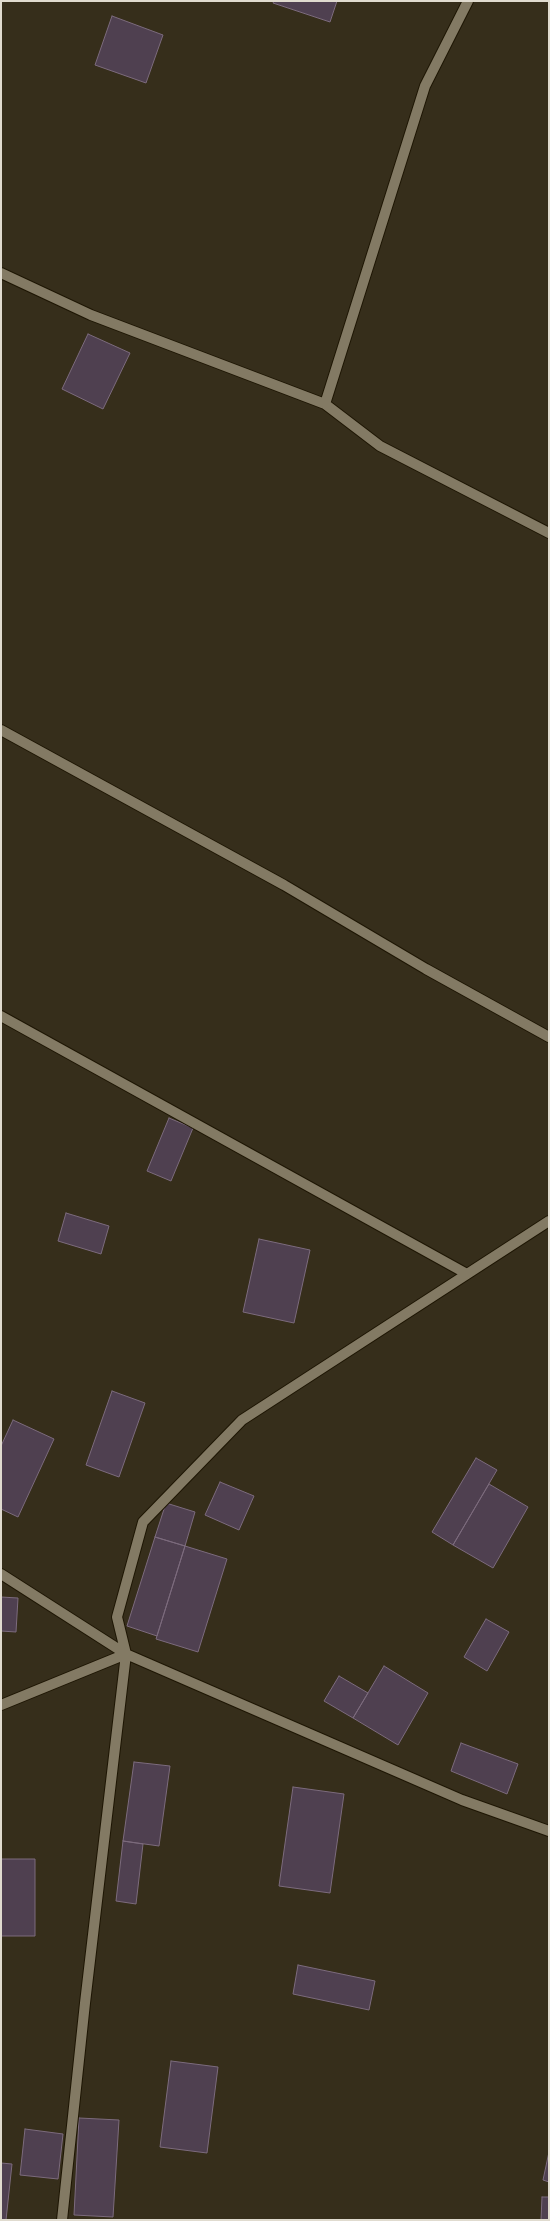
<!DOCTYPE html>
<html>
<head>
<meta charset="utf-8">
<style>
  body { margin:0 }
  #map { position:relative; width:550px; height:2221px; overflow:hidden; background:#362e1b; font-family:"Noto Sans",sans-serif }
  canvas { display:block }
  .frame { position:absolute; inset:0; border:2px solid #e0dbcf; pointer-events:none }
</style>
</head>
<body>
<div id="map">
<canvas width="550" height="2221"></canvas>
<div class="frame"></div>
</div>
<script>
const c = document.querySelector('canvas').getContext('2d');
c.lineJoin = 'round';
function paint(path, color) {
  c.fillStyle = color;
  c.fill(path, 'evenodd');
}
function toPath(rows) {
  const path = new Path2D();
  for (const r of rows) {
    path.moveTo(r[0], r[1]);
    for (let i = 2; i < r.length; i += 2) path.lineTo(r[i], r[i + 1]);
  }
  return path;
}
function stroke(path, color, width, dash) {
  c.strokeStyle = color;
  c.lineWidth = width;
  c.lineCap = dash ? 'butt' : 'round';
  c.setLineDash(dash || []);
  c.stroke(path);
}
const building = toPath([
  [274,1,337,1,330,22,273,3,274,1],
  [112,16,163,35,146,83,95,65,112,16],
  [88,334,130,353,103,409,62,389,88,334],
  [169,1118,193,1128,171,1181,147,1171,169,1118],
  [66,1213,109,1226,101,1254,58,1241,66,1213],
  [259,1239,310,1250,294,1323,243,1312,259,1239],
  [112,1391,145,1403,119,1477,86,1465,112,1391],
  [13,1420,54,1439,18,1517,1,1509,1,1446,13,1420],
  [476,1458,497,1470,453,1545,432,1532,476,1458],
  [220,1482,254,1496,239,1530,205,1515,220,1482],
  [489,1484,528,1507,493,1568,453,1545,489,1484],
  [166,1503,195,1512,185,1546,155,1537,166,1503],
  [155,1537,185,1546,157,1636,127,1626,155,1537],
  [185,1546,227,1559,198,1652,156,1639,185,1546],
  [1,1597,18,1598,16,1632,1,1631,1,1597],
  [486,1619,509,1632,487,1671,464,1657,486,1619],
  [384,1666,428,1693,398,1745,353,1718,384,1666],
  [339,1676,368,1693,353,1718,324,1701,339,1676],
  [461,1743,518,1764,507,1794,451,1771,461,1743],
  [134,1762,170,1766,159,1846,123,1841,134,1762],
  [293,1787,344,1794,330,1893,279,1886,293,1787],
  [123,1841,143,1844,136,1904,116,1901,123,1841],
  [1,1859,35,1859,35,1936,1,1936,1,1859],
  [298,1965,375,1981,369,2010,293,1994,298,1965],
  [171,2061,218,2067,207,2153,160,2147,171,2061],
  [79,2118,119,2120,113,2217,74,2215,79,2118],
  [25,2129,63,2134,58,2179,20,2175,25,2129],
  [549,2152,549,2182,543,2180,549,2152],
  [1,2163,12,2164,6,2220,1,2220,1,2163],
  [542,2197,549,2197,549,2220,541,2220,542,2197]
]);
const minor = toPath([
  [1,273,91,315,325,404,380,446,549,533],
  [325,404,425,86,468,1],
  [1,730,284,885,426,969,549,1037],
  [1,1016,467,1274],
  [1,1574,126,1654,462,1800,549,1831],
  [1,1705,126,1654],
  [62,2220,85,2003,126,1654,117,1617,143,1522,242,1420,549,1221]
]);
paint(building, '#4f4050');
stroke(building, '#7c6b7d', 1);
stroke(minor, '#1e1604', 12);
stroke(minor, '#837a64', 10);
</script>
</body>
</html>
